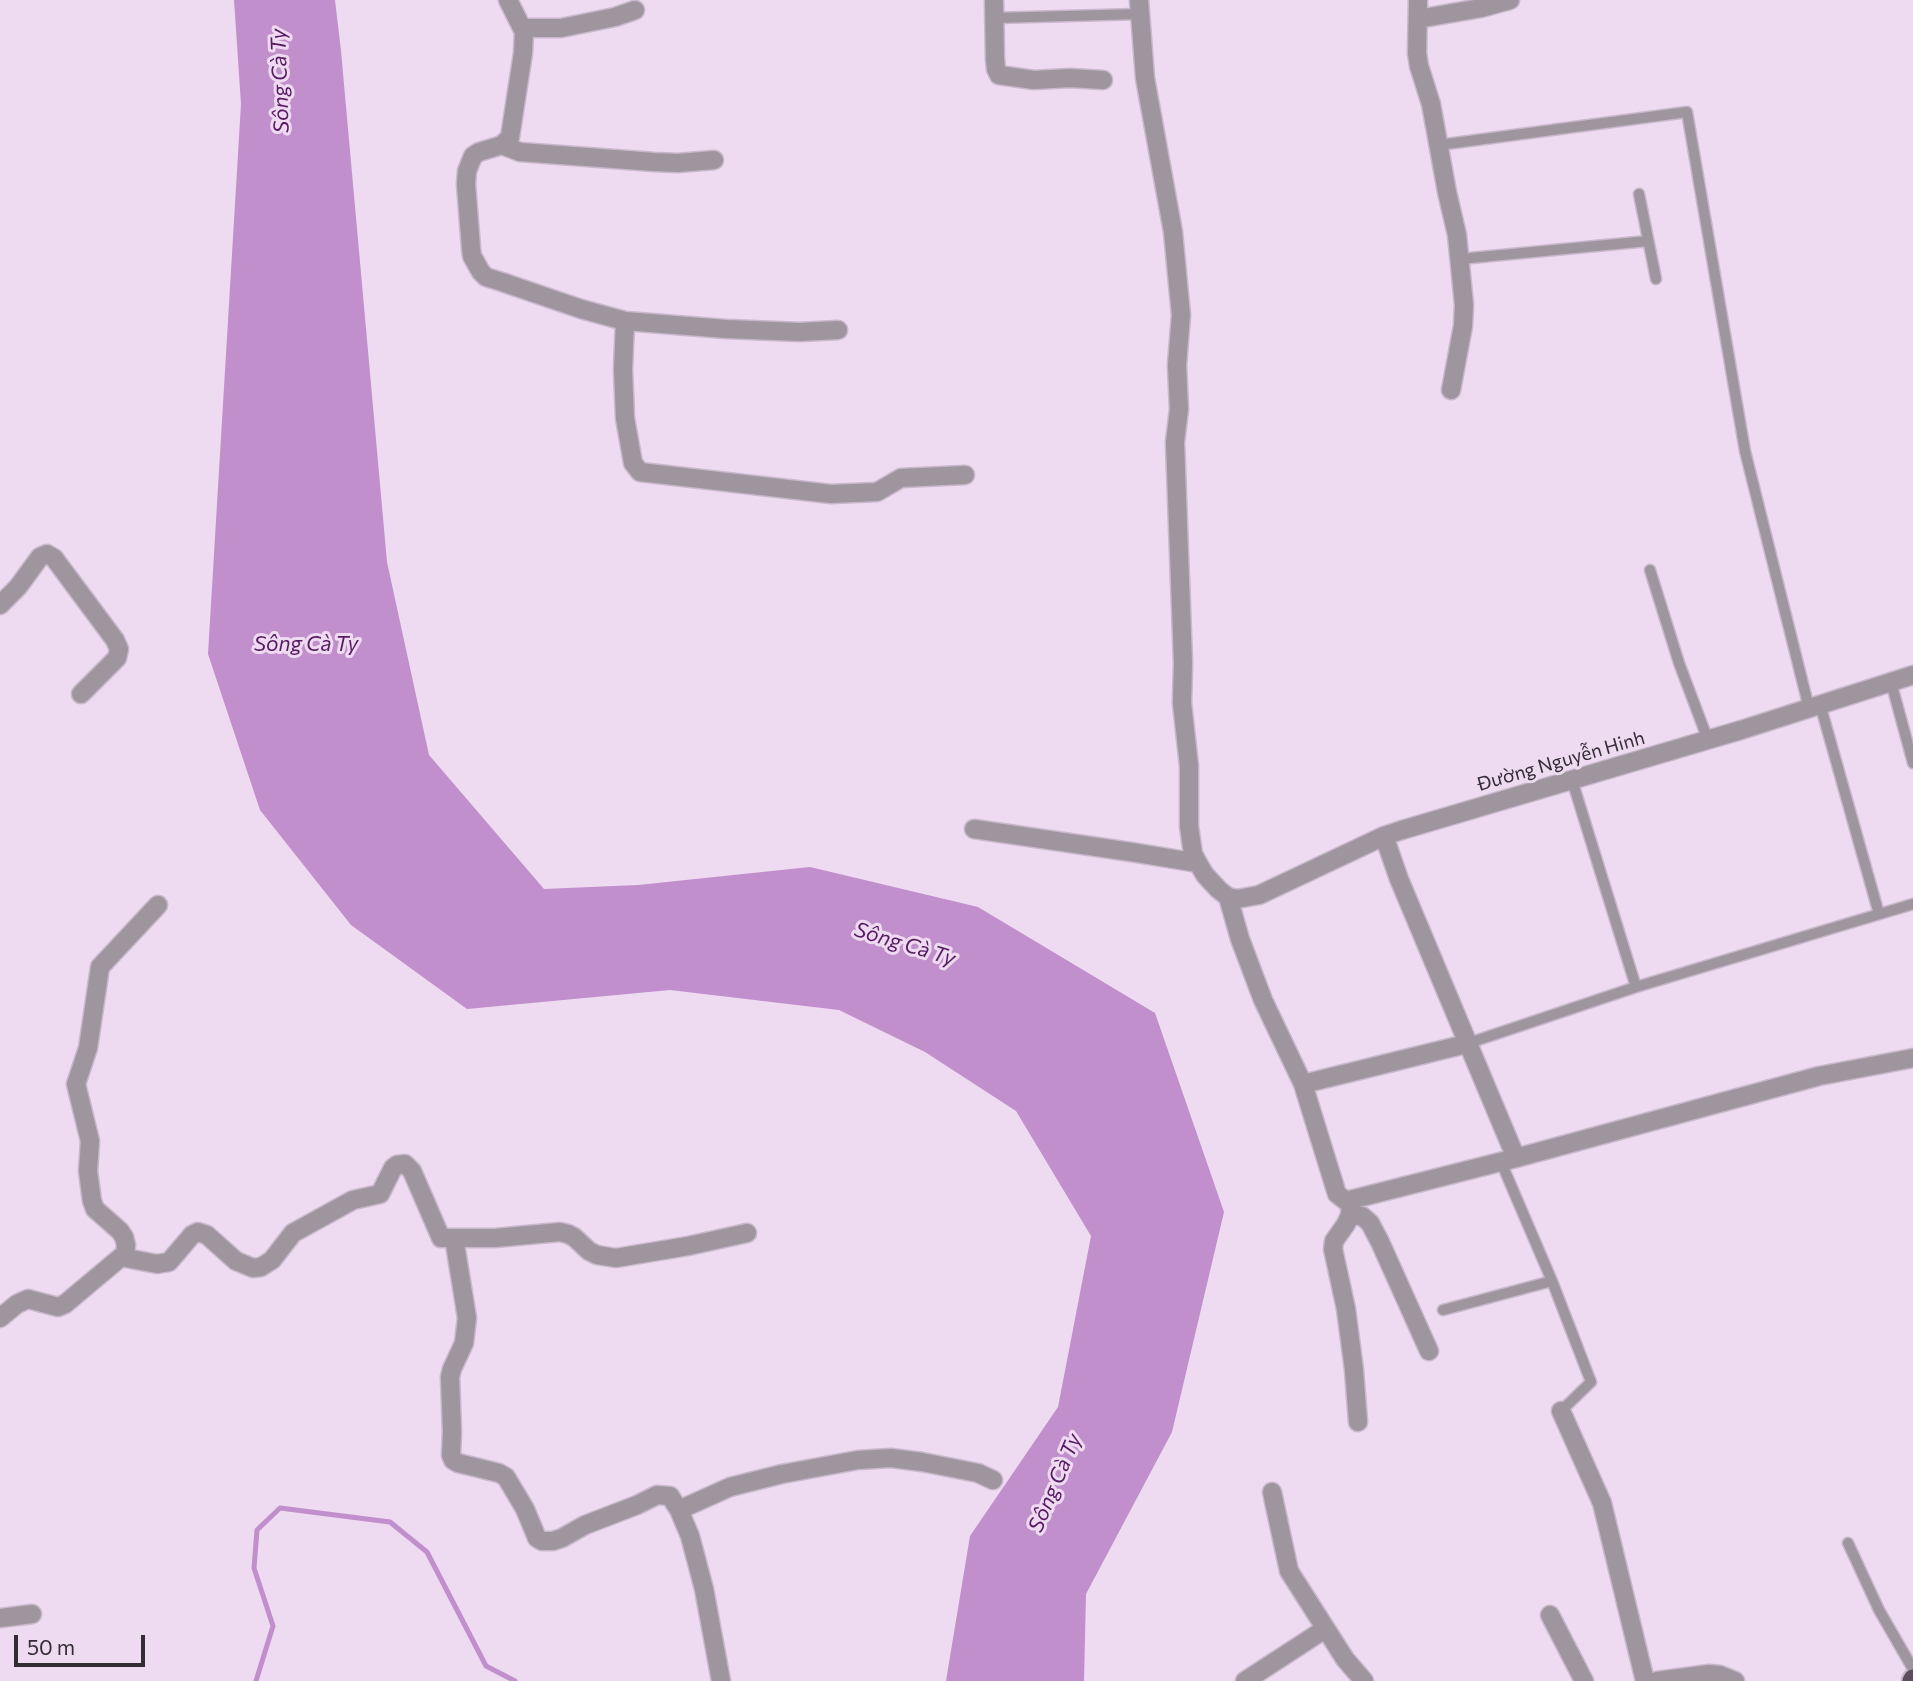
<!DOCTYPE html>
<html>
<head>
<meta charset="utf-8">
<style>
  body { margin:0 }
  #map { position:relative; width:1913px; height:1681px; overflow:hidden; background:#eedaf1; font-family:Commissioner,sans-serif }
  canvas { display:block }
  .scale { position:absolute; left:14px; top:1635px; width:131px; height:32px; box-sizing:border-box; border:4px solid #332c35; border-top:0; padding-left:9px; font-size:21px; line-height:24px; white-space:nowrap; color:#332c35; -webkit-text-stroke:5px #eedaf1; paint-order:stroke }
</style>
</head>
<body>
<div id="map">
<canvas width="1913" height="1681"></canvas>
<div class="scale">50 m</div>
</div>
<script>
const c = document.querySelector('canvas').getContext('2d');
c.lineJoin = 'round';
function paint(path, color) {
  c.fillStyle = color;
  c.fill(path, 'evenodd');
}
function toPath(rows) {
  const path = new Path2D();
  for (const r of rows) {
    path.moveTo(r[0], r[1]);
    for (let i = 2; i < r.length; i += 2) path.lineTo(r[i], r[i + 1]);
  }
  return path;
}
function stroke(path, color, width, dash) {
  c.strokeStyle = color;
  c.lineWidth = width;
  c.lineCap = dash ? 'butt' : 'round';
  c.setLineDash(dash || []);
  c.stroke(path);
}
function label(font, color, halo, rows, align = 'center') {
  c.font = font + ' Commissioner,sans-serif';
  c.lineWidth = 6;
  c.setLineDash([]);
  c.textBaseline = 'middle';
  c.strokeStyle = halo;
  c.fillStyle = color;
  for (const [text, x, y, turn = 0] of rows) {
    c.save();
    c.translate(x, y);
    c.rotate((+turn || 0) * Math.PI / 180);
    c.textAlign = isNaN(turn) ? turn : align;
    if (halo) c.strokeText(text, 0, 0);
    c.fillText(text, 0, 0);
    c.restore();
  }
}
const water = toPath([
  [234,0,335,0,341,51,387,562,429,755,544,889,638,885,810,867,978,907,1155,1013,1224,1212,1172,1432,1086,1594,1084,1681,946,1681,970,1536,1058,1407,1091,1236,1016,1111,925,1052,839,1010,670,990,467,1009,351,925,260,810,208,654,241,104]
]);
const stream = toPath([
  [256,1681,273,1626,254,1568,257,1530,280,1508,390,1522,427,1552,486,1666,515,1681]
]);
const service = toPath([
  [994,18,1140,14],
  [1439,145,1687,112,1745,451,1809,708],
  [1639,194,1656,279],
  [1460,259,1648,241],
  [1650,570,1679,663,1708,740],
  [1891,682,1913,763],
  [1820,704,1879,914],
  [1572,780,1636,987],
  [1466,1044,1636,987,1913,904],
  [1501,1162,1552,1281,1591,1382,1561,1411],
  [1443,1310,1552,1281],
  [1848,1543,1879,1610,1913,1669]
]);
const minor = toPath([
  [508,0,524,32,523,53,510,137,502,145,479,152,473,156,467,171,466,184,471,248,472,256,481,272,486,277,502,282,581,309,625,321,726,329,800,332,838,330],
  [994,0,995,59,996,69,999,75,1034,80,1070,78,1103,80],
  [1139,0,1145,78,1173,232,1181,315,1177,365,1179,409,1175,442,1183,663,1182,703,1189,766,1189,826,1193,854,1198,863,1205,875,1219,890,1228,897,1237,899,1259,895,1384,836,1402,830,1741,730,1913,675],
  [1418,0,1417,53,1419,66,1431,104,1447,192,1457,235,1464,305,1463,326,1451,390],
  [1418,19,1481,8,1510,0],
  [523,28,561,28,615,17,635,10],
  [502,145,520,152,654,162,678,163,714,160],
  [625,321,623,369,625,418,633,463,640,472,831,494,877,492,901,478,965,475],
  [0,605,18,587,40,557,47,554,54,558,115,640,119,649,117,658,81,694],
  [974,829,1131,852,1198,863],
  [1384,836,1399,879,1516,1158],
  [1228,897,1240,939,1263,1000,1303,1084,1337,1194,1346,1201,1516,1158,1819,1076,1913,1058],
  [1303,1084,1466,1044],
  [1351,1200,1350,1215,1346,1224,1334,1241,1333,1249,1346,1309,1354,1370,1358,1422],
  [1350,1215,1362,1216,1370,1223,1380,1242,1429,1351],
  [454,1238,495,1238,560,1232,568,1234,574,1237,589,1251,597,1255,616,1258,688,1246,747,1233],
  [125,1257,126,1245,124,1237,120,1231,95,1209,92,1201,88,1171,90,1141,76,1084,88,1048,100,967,158,905],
  [0,1318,17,1304,28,1299,58,1307,65,1304,121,1257,157,1264,169,1262,192,1235,198,1232,207,1235,236,1261,253,1268,261,1267,272,1260,293,1233,353,1200,380,1194,393,1168,397,1165,405,1164,412,1171,441,1238,454,1238,467,1318,464,1343,452,1369,450,1377,452,1432,451,1455,453,1460,458,1463,499,1473,506,1477,525,1509,537,1538,542,1541,553,1541,562,1538,585,1525,637,1505,657,1495,670,1496,679,1510,690,1536,704,1589,721,1681],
  [1561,1411,1602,1503,1645,1681],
  [1272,1492,1289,1571,1345,1659,1364,1681],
  [679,1510,730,1487,782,1474,858,1460,891,1458,922,1462,978,1473,993,1480],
  [1550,1615,1584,1681],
  [0,1618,32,1614],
  [1245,1681,1325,1629],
  [1657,1681,1709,1674,1720,1675,1735,1681]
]);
const trunk = toPath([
  [1912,1681,1913,1679]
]);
const streetNames = [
  ["Đường Nguyễn Hinh",1561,761,-16]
];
const waterNames = [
  ["Sông Cà Ty",280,81,-92],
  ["Sông Cà Ty",306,644],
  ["Sông Cà Ty",905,944,17],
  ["Sông Cà Ty",1055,1483,-67]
];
paint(water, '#c18fcb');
stroke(stream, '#c18fcb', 5);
stroke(service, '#c9b7cb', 13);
stroke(minor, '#c9b7cb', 21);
stroke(trunk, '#c9b7cb', 23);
stroke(service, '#9e959f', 10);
stroke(minor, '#9e959f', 18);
stroke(trunk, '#5c4c5e', 19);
label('19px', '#332c35', '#eedaf1', streetNames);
label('italic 21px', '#571a63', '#eedaf1', waterNames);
</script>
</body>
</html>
